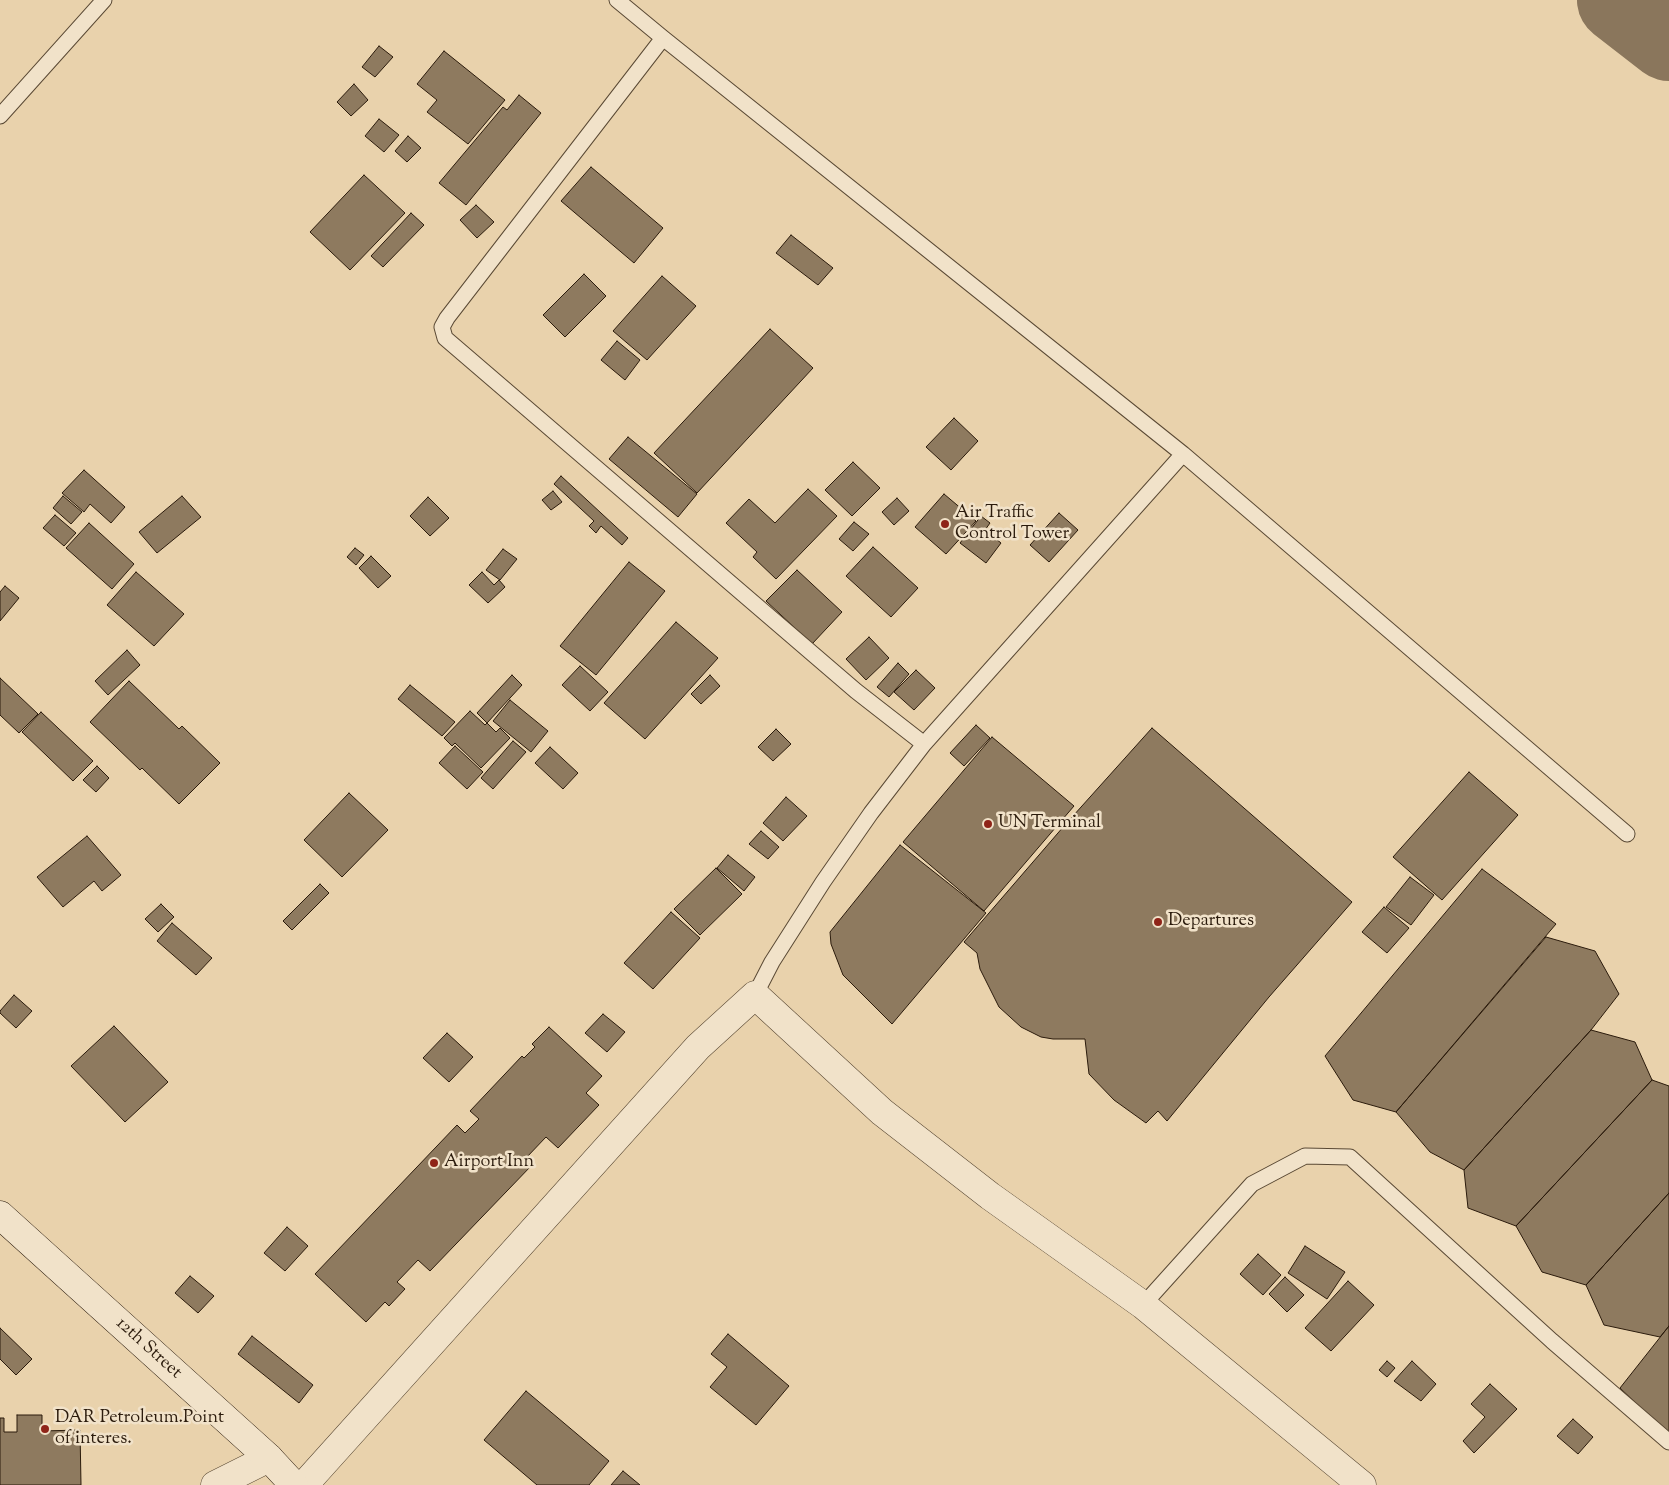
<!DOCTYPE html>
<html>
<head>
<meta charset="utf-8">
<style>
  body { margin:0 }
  canvas { display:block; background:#e9d2ac }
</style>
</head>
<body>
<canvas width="1669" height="1485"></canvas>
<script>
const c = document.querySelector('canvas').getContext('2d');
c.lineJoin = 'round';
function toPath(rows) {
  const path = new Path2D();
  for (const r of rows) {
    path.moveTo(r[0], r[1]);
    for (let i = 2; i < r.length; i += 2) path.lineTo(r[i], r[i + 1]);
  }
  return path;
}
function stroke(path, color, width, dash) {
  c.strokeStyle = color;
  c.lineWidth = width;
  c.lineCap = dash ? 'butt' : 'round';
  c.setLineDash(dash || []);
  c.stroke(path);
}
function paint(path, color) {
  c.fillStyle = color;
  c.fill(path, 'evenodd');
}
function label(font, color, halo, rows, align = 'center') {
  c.font = font + ' "Sorts Mill Goudy",serif';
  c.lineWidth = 5;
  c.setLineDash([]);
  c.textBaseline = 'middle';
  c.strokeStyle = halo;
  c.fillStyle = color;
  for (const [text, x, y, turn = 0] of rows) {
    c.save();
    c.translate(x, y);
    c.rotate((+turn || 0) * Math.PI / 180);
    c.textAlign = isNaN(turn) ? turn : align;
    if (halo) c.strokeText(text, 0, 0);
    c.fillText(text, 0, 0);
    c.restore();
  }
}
const taxiway = toPath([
  [1620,0,1669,38]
]);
const building = toPath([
  [379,46,393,57,375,77,362,67,379,46],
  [444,51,505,100,468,144,427,112,437,100,417,84,444,51],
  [354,84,368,100,351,116,337,102,354,84],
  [519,95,541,113,466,205,439,183,503,107,507,110,519,95],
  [379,119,399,135,384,152,365,136,379,119],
  [408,136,421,148,407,162,395,151,408,136],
  [591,167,663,228,634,263,561,201,591,167],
  [364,175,405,213,350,270,310,232,364,175],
  [476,205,494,222,477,238,460,220,476,205],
  [411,213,424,225,383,267,371,256,411,213],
  [791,235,833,268,818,285,776,253,791,235],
  [584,274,606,296,565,337,543,315,584,274],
  [662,276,696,306,647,360,613,331,662,276],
  [770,329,813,368,697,493,654,453,770,329],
  [617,341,640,360,625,380,601,360,617,341],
  [954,418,978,441,951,470,926,447,954,418],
  [628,437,697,494,678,517,609,459,628,437],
  [853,462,880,488,852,516,825,490,853,462],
  [84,470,125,507,111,523,90,504,84,512,62,493,84,470],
  [561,476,628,538,622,545,601,526,596,533,589,526,594,521,554,484,561,476],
  [808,489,837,516,776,579,753,557,757,552,726,523,749,499,775,523,808,489],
  [553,491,562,502,551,510,542,500,553,491],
  [944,494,976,521,946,554,915,527,944,494],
  [63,496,82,512,71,524,53,508,63,496],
  [182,496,201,517,157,553,139,532,182,496],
  [428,497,449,518,430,536,410,516,428,497],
  [897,498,909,511,894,525,882,512,897,498],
  [1059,513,1078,530,1049,562,1030,545,1059,513],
  [55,515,76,533,64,546,43,528,55,515],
  [981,516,990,523,985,530,1001,543,986,563,960,543,981,516],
  [854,522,869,534,853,551,839,539,854,522],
  [89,523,134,564,112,589,66,548,89,523],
  [873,547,918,588,891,617,846,576,873,547],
  [355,548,364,555,356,565,347,557,355,548],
  [503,549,517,559,500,580,486,570,503,549],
  [371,556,391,576,378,588,359,568,371,556],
  [629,562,665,591,596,675,560,646,629,562],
  [797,570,842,612,812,644,766,601,797,570],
  [136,572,184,614,154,646,107,605,136,572],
  [482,572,494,585,499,580,505,587,488,603,469,585,482,572],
  [5,586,19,598,0,621,0,592,5,586],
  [676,622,718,658,645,739,604,703,676,622],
  [869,637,889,658,866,680,846,659,869,637],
  [127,650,140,665,108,695,95,681,127,650],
  [898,663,909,674,889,697,877,687,898,663],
  [580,666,608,692,590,711,562,685,580,666],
  [916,670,935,688,914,710,894,692,916,670],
  [512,675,522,685,487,723,477,713,512,675],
  [710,675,720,686,701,704,691,694,710,675],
  [0,678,38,714,19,733,0,715,0,678],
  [129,681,179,729,182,726,220,763,179,804,142,768,140,770,90,722,129,681],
  [410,685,455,722,442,736,398,699,410,685],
  [510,700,548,731,531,752,493,721,510,700],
  [470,711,485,725,487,723,496,732,500,728,510,738,481,768,455,743,452,746,444,738,470,711],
  [41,712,93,761,73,781,22,732,41,712],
  [976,725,990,738,964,766,950,753,976,725],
  [1152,728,1352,902,1269,997,1167,1121,1158,1111,1146,1123,1114,1100,1089,1074,1085,1039,1053,1039,1041,1037,1021,1027,999,1007,980,969,977,953,964,942,1064,826,1152,728],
  [776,729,791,744,773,761,758,747,776,729],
  [992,737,1074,806,984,911,903,842,992,737],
  [513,741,526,752,493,789,481,778,513,741],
  [455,746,483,772,467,789,439,763,455,746],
  [550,747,578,773,563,789,535,763,550,747],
  [97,766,109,778,96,792,83,780,97,766],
  [1469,772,1518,815,1442,900,1393,857,1469,772],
  [349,793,388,830,342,877,304,840,349,793],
  [786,797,807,816,783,841,763,823,786,797],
  [761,831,779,847,768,859,749,844,761,831],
  [87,836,121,875,102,891,94,881,63,907,37,877,87,836],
  [900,845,986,913,892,1024,843,975,831,944,830,932,900,845],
  [728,855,755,877,744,891,717,868,728,855],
  [716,868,742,894,700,935,674,909,716,868],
  [1482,869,1556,924,1396,1112,1353,1100,1325,1056,1482,869],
  [1410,877,1434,895,1411,925,1386,907,1410,877],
  [320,884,329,893,292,930,283,921,320,884],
  [161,904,174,917,158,932,145,919,161,904],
  [1384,907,1409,928,1387,953,1362,932,1384,907],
  [671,912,700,938,653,989,624,963,671,912],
  [172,923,212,958,196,975,157,941,172,923],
  [1546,937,1595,951,1619,994,1591,1030,1464,1170,1430,1152,1396,1112,1546,937],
  [14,995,32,1011,16,1028,0,1013,0,1011,14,995],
  [603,1014,625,1032,607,1052,585,1033,603,1014],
  [114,1026,168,1082,125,1122,71,1066,114,1026],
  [549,1027,602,1076,586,1093,599,1105,558,1148,546,1137,526,1158,532,1165,430,1271,418,1260,397,1282,405,1289,389,1306,385,1302,366,1322,315,1274,457,1125,465,1133,479,1119,470,1111,522,1056,524,1058,535,1047,532,1044,549,1027],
  [1591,1030,1635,1042,1652,1080,1516,1226,1468,1208,1464,1170,1591,1030],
  [447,1033,473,1057,449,1082,423,1058,447,1033],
  [1652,1080,1669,1086,1669,1193,1586,1285,1542,1272,1516,1226,1652,1080],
  [1669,1193,1669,1326,1660,1337,1604,1325,1586,1285,1669,1193],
  [287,1227,308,1246,285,1271,264,1253,287,1227],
  [1305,1246,1345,1272,1327,1299,1288,1273,1305,1246],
  [1258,1254,1281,1275,1263,1295,1240,1274,1258,1254],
  [190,1276,214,1296,198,1313,175,1293,190,1276],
  [1285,1277,1304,1295,1287,1312,1269,1294,1285,1277],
  [1348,1281,1374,1305,1331,1351,1305,1328,1348,1281],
  [1669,1326,1669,1435,1620,1388,1669,1326],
  [0,1328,32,1359,16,1375,0,1359,0,1328],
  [728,1334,789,1386,756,1425,710,1387,727,1367,711,1354,728,1334],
  [252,1336,313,1385,299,1403,238,1354,252,1336],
  [1387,1361,1395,1368,1387,1377,1379,1370,1387,1361],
  [1412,1361,1436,1384,1421,1401,1394,1381,1412,1361],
  [1490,1384,1517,1409,1474,1453,1463,1441,1485,1417,1471,1404,1490,1384],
  [526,1391,609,1461,589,1485,537,1485,484,1440,526,1391],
  [17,1415,42,1415,42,1431,80,1430,81,1485,0,1485,0,1418,4,1418,4,1432,17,1432,17,1415],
  [1573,1419,1593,1437,1578,1454,1557,1436,1573,1419],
  [623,1471,640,1485,611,1485,623,1471]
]);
const lane = toPath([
  [617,0,663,38,1183,454,1627,834],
  [663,38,447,318,442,327,445,338,856,691,924,744],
  [0,116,104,0],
  [755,995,772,962,823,882,871,813,924,744,1183,454],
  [1143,1305,1252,1184,1305,1156,1350,1157,1552,1341,1669,1442]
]);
const street = toPath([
  [215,1485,269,1458],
  [304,1485,698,1047,755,995,882,1112,990,1196,1143,1305,1362,1485]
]);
const secondary = toPath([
  [0,1215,269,1458,294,1485]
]);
const markers = [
  [945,524,5,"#8f2418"],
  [988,824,5,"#8f2418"],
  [1158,922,5,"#8f2418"],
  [434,1163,5,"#8f2418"],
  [45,1429,5,"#8f2418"]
];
const poiNames = [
  ["Air Traffic",955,514],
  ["Control Tower",955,535],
  ["UN Terminal",998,824],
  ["Departures",1168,922],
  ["Airport Inn",444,1163],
  ["DAR Petroleum.Point",55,1419],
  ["of interes.",55,1440]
];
const streetNames = [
  ["12th Street",148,1349,42]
];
stroke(taxiway, '#8a765c', 86);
paint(building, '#8e7a5f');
stroke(building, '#2b1b0c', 1);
stroke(lane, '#5a4934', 17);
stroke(street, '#5a4934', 29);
stroke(secondary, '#2b1b0c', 29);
stroke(lane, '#f1e2c9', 15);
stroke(street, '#f1e2c9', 28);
stroke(secondary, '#f1e2c9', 28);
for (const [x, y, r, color] of markers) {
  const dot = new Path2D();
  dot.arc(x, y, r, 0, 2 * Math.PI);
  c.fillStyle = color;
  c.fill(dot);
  stroke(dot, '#f1e2c9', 2);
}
label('18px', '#2b1b0c', '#f1e2c9', poiNames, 'left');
label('18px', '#2b1b0c', '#f1e2c9', streetNames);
</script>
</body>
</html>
